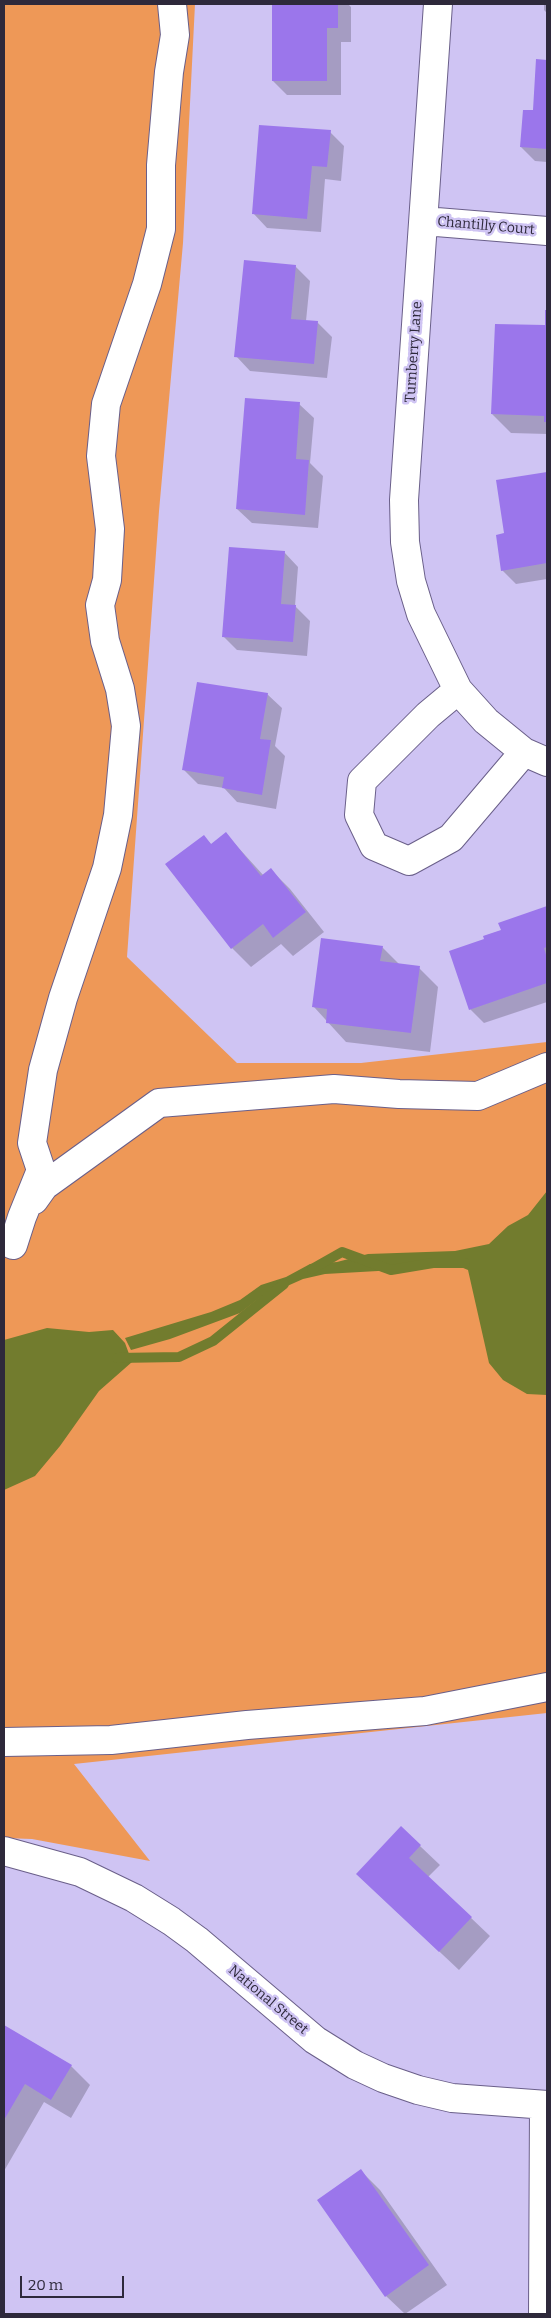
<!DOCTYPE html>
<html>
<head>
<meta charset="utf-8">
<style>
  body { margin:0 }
  #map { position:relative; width:551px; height:2318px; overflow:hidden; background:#cfc4f3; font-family:Bitter,serif }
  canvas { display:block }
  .frame { position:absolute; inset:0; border:5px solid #2e293b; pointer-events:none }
  .scale { position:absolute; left:20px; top:2276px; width:104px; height:22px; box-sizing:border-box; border:2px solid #2e293b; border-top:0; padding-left:6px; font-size:15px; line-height:18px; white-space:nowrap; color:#2e293b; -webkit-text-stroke:4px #cfc4f3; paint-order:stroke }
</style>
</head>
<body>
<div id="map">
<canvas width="551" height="2318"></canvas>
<div class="frame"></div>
<div class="scale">20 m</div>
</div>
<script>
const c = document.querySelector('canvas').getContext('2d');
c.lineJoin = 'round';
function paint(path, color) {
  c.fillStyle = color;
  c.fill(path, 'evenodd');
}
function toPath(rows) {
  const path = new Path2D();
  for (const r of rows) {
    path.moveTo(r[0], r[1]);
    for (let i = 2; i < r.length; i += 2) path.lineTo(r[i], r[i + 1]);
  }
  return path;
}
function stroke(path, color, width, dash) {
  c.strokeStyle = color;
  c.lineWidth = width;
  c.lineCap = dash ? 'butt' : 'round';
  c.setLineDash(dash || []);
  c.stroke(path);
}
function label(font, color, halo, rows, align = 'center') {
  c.font = font + ' Bitter,serif';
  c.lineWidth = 5;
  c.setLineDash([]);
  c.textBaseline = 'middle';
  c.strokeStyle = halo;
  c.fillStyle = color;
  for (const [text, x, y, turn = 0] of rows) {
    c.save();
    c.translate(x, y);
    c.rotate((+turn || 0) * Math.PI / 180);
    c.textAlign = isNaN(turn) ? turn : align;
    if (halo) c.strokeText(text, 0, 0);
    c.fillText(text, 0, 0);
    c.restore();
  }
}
const green = toPath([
  [4,4,195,4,183,243,159,511,127,957,237,1063,361,1063,547,1042,547,1713,74,1764,150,1861,32,1839,4,1838]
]);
const water = toPath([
  [547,1191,547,1395,527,1394,503,1380,489,1363,468,1270,444,1260,419,1262,378,1271,325,1274,303,1279,258,1299,240,1313,170,1339,131,1350,125,1338,211,1312,240,1300,261,1285,286,1277,310,1264,337,1262,368,1254,455,1251,489,1244,508,1226,528,1215],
  [47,1328,89,1332,113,1330,125,1343,132,1362,99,1391,60,1446,35,1476,4,1490,4,1340]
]);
const shadow = toPath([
  [273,4,348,4,351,7,351,42,341,42,341,95,287,95,273,81],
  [544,4,547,4,547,13,544,10],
  [538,60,547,61,547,162,535,161,521,147,534,112],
  [330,132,344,146,341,181,325,179,321,232,267,228,253,213],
  [295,266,310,281,306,321,317,322,332,337,327,378,250,371,236,356],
  [547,312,547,434,511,433,492,414,546,327],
  [299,404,314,418,310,463,323,476,318,528,252,523,237,509],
  [547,473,547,579,516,584,502,570,506,534,497,481],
  [284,552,298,567,295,606,310,621,307,656,237,650,223,636],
  [267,694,282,708,275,746,285,756,276,809,237,802,224,788,198,784,184,770],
  [226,834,264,876,271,870,290,889,324,932,293,956,281,944,251,967,232,948,204,837,212,845],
  [546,907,547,1002,484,1023,470,1009,502,931],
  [382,947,400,965,419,968,438,987,430,1052,346,1042,314,1007],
  [401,1828,440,1865,428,1877,490,1936,459,1970,377,1893],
  [5,2027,71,2066,90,2085,71,2118,44,2102,4,2171],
  [361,2171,380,2190,447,2285,405,2314,386,2296]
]);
const stream = toPath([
  [312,1269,342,1252,391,1270,433,1263,465,1263],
  [117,1358,179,1357,213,1341,284,1284]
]);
const building = toPath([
  [272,4,338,4,338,28,327,28,327,81,272,81],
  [536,59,547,60,547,149,520,147,523,110,533,110],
  [259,125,331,130,327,167,312,166,307,219,252,214],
  [244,260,296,265,291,319,318,321,314,364,234,357],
  [545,310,547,310,547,422,544,422,544,416,491,414,495,324,545,325],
  [245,398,300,402,296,459,309,460,305,515,236,509],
  [547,472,547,563,501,571,496,535,504,533,496,480],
  [229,547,285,551,281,604,296,605,293,642,222,637],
  [197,682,268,693,260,739,271,740,262,795,222,788,224,777,182,770],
  [226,832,261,876,271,868,306,912,273,938,263,924,231,949,165,864,204,835,211,844],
  [547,906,547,947,544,948,547,958,547,983,469,1010,449,951,484,939,483,936,501,930,498,923],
  [321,938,383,946,380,961,420,966,411,1033,326,1023,327,1009,312,1007],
  [401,1826,421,1845,409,1858,472,1917,439,1952,356,1874],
  [4,2025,72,2065,51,2100,25,2084,4,2120],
  [361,2169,429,2265,385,2297,317,2200]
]);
const minor = toPath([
  [438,4,404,500,405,542,411,581,421,614,458,690,486,721,524,752,547,762],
  [424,221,547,231],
  [458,690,428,715,362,781,359,815,374,846,409,861,451,838,524,752],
  [34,1200,44,1186,159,1103,334,1089,399,1094,478,1096,547,1067],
  [4,1240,13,1245,22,1217,41,1170,32,1143,43,1070,63,998,107,868,118,815,126,726,120,689,105,641,100,605,107,580,110,529,101,456,106,404,147,284,161,229,161,165,169,72,175,35,172,4],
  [4,1742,111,1740,247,1725,425,1711,547,1687],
  [4,1851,80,1872,134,1898,171,1921,197,1940,315,2040,355,2065,383,2078,418,2090,452,2098,547,2105],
  [543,2314,544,2106]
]);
const streetNames = [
  ["Chantilly Court",486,226,5],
  ["Turnberry Lane",414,352,-86],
  ["National Street",268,2000,40]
];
paint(green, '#ee9857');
paint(water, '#727c2e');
paint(shadow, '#0003');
stroke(stream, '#727c2e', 10);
paint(building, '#9b76eb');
stroke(minor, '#6a5f89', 30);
stroke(minor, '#fff', 28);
label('14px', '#2e293b', '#cfc4f3', streetNames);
</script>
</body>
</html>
